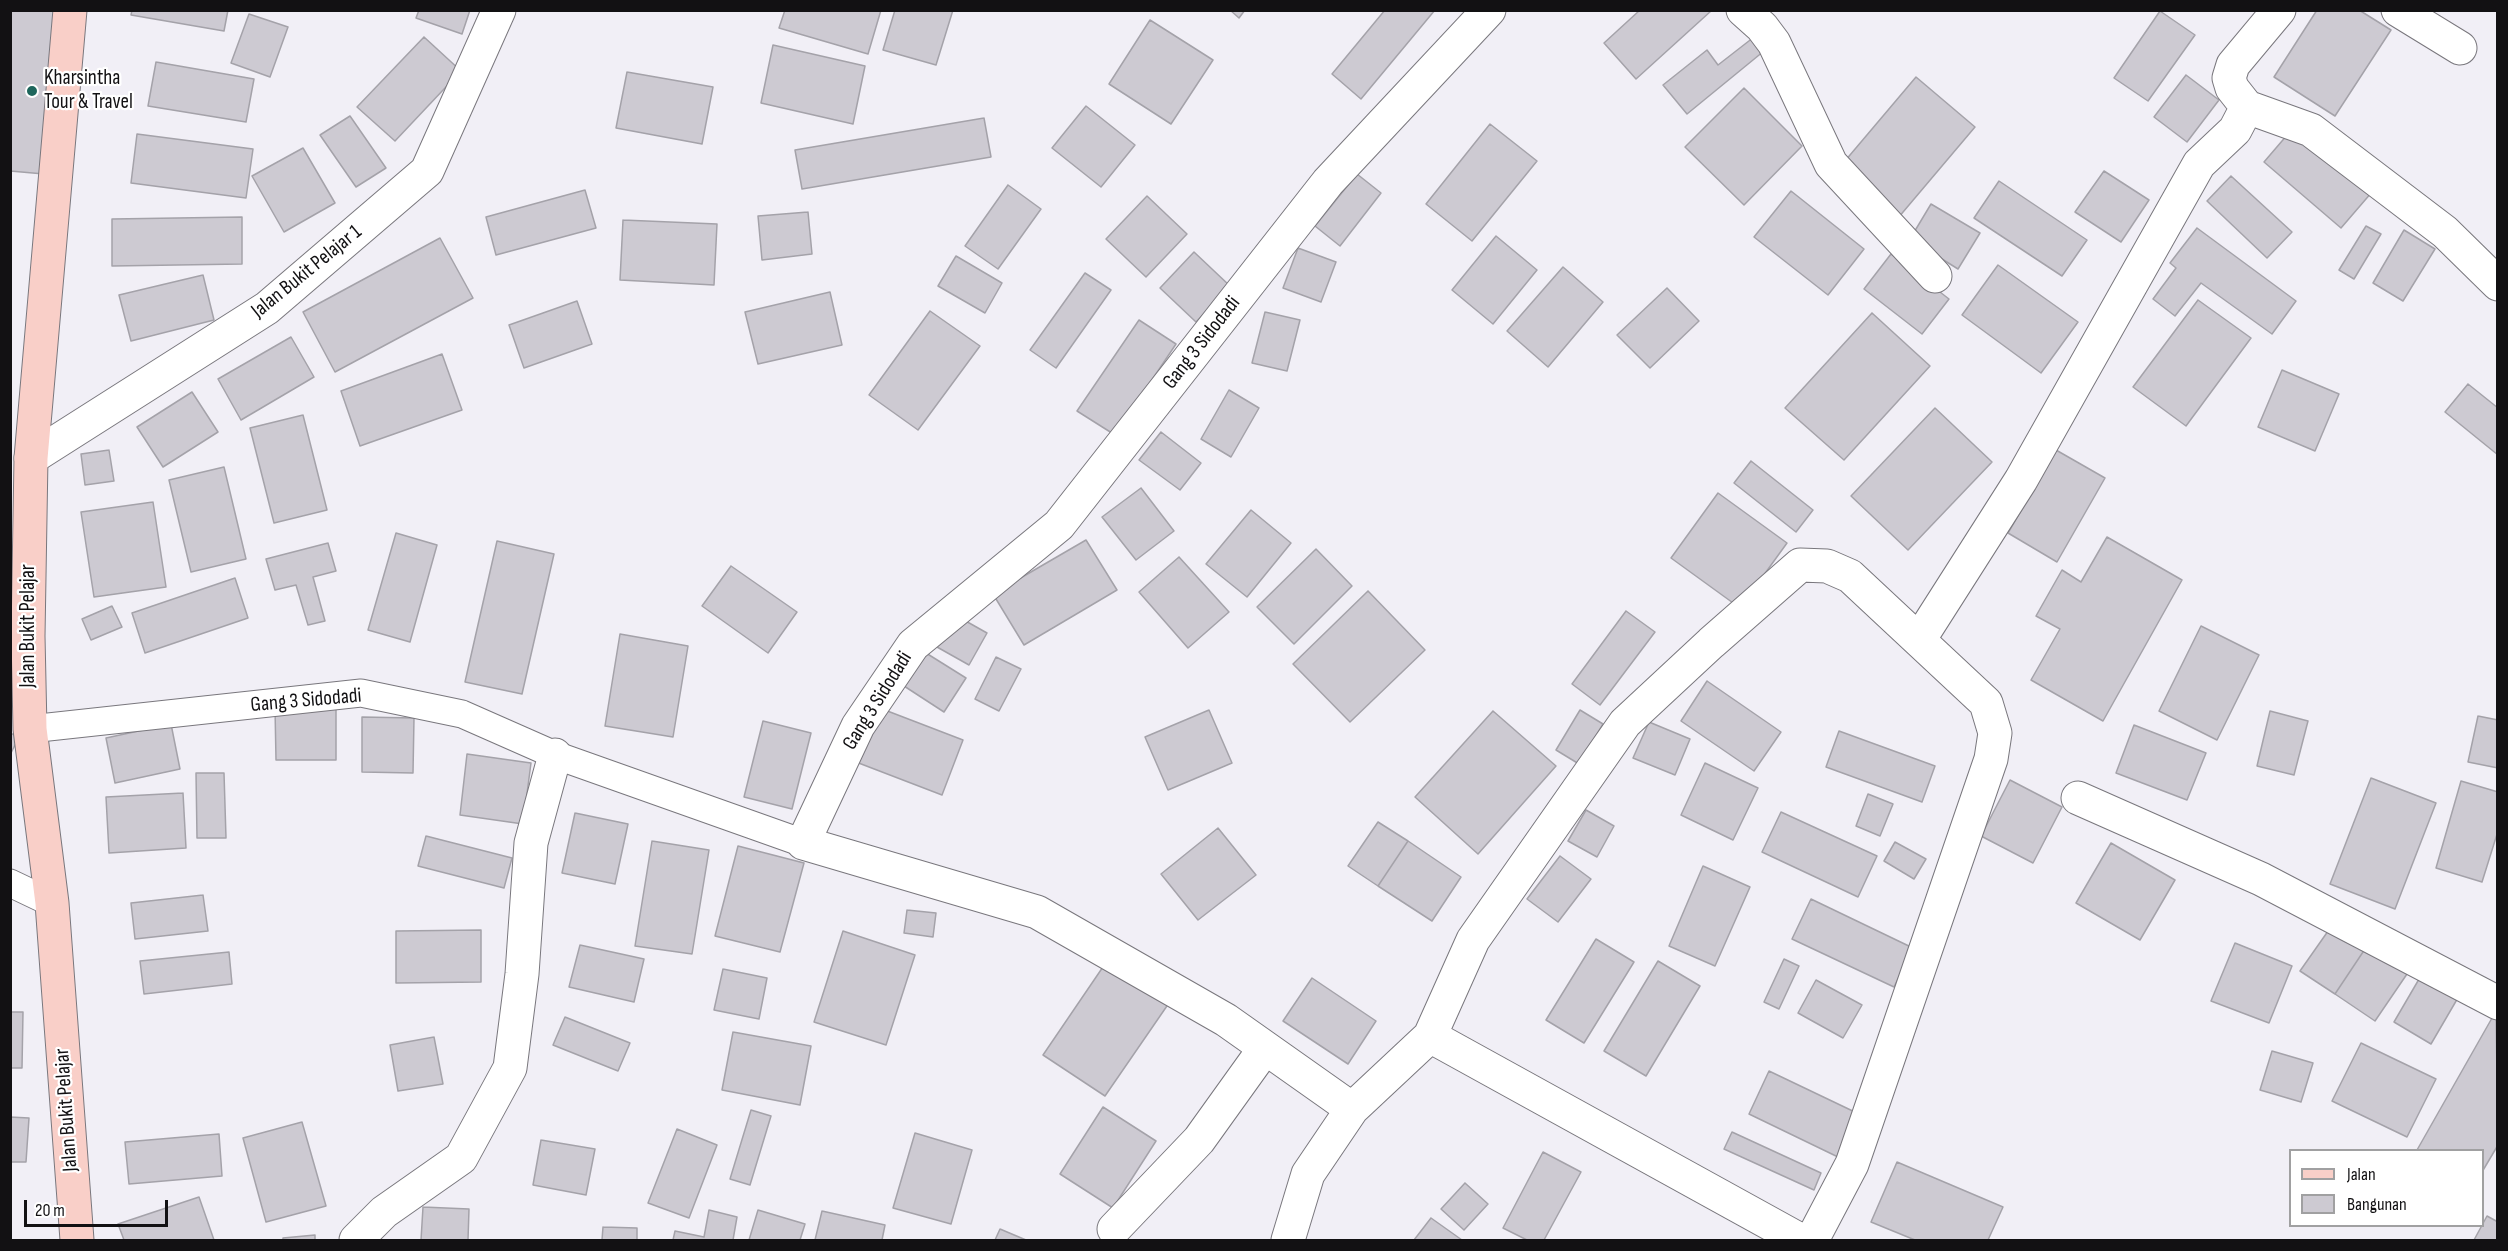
<!DOCTYPE html>
<html>
<head>
<meta charset="utf-8">
<style>
  body { margin:0 }
  #map { position:relative; width:2508px; height:1251px; overflow:hidden; background:#f1eff6; font-family:"Sofia Sans Condensed",sans-serif }
  canvas { display:block }
  .frame { position:absolute; inset:0; border:12px solid #121113; pointer-events:none }
  .legend { position:absolute; left:2289px; top:1149px; width:195px; height:78px; box-sizing:border-box; background:#fff; border:2px solid #a0a0a1; margin:0; padding:8px 10px; list-style:none; font-size:18px; color:#121113 }
  .legend li { display:flex; align-items:center; gap:12px; height:30px }
  .legend b { width:30px; border:2px solid #a0a0a1 }
  .scale { position:absolute; left:24px; top:1200px; width:144px; height:27px; box-sizing:border-box; border:3px solid #121113; border-top:0; padding-left:8px; font-size:18px; line-height:21px; white-space:nowrap; color:#121113; -webkit-text-stroke:4px #fff; paint-order:stroke }
</style>
</head>
<body>
<div id="map">
<canvas width="2508" height="1251"></canvas>
<div class="frame"></div>
<ul class="legend">
<li><b style="height:8px;background:#f9cfc8"></b>Jalan</li>
<li><b style="height:16px;background:#cdcad2"></b>Bangunan</li>
</ul>
<div class="scale">20 m</div>
</div>
<script>
const c = document.querySelector('canvas').getContext('2d');
c.lineJoin = 'round';
function paint(path, color) {
  c.fillStyle = color;
  c.fill(path, 'evenodd');
}
function toPath(rows) {
  const path = new Path2D();
  for (const r of rows) {
    path.moveTo(r[0], r[1]);
    for (let i = 2; i < r.length; i += 2) path.lineTo(r[i], r[i + 1]);
  }
  return path;
}
function stroke(path, color, width, dash) {
  c.strokeStyle = color;
  c.lineWidth = width;
  c.lineCap = dash ? 'butt' : 'round';
  c.setLineDash(dash || []);
  c.stroke(path);
}
function label(font, color, halo, rows, align = 'center') {
  c.font = font + ' "Sofia Sans Condensed",sans-serif';
  c.lineWidth = 4.5;
  c.setLineDash([]);
  c.textBaseline = 'middle';
  c.strokeStyle = halo;
  c.fillStyle = color;
  for (const [text, x, y, turn = 0] of rows) {
    c.save();
    c.translate(x, y);
    c.rotate((+turn || 0) * Math.PI / 180);
    c.textAlign = isNaN(turn) ? turn : align;
    if (halo) c.strokeText(text, 0, 0);
    c.fillText(text, 0, 0);
    c.restore();
  }
}
const building = toPath([
  [10,10,61,10,44,174,10,171,10,10],
  [132,10,228,10,224,31,131,15,132,10],
  [419,10,470,10,462,34,416,18,419,10],
  [785,10,881,10,868,54,779,28,785,10],
  [895,10,953,10,936,65,883,50,895,10],
  [1230,10,1245,10,1239,18,1230,10],
  [1385,10,1435,10,1361,99,1332,74,1385,10],
  [1640,10,1711,10,1711,11,1636,79,1604,43,1640,10],
  [2317,10,2359,10,2391,30,2335,116,2274,77,2317,10],
  [2160,11,2195,35,2148,101,2114,78,2160,11],
  [249,14,288,27,270,77,231,63,249,14],
  [1150,20,1213,60,1171,124,1109,84,1150,20],
  [424,37,461,71,395,141,357,107,424,37],
  [1754,37,1764,51,1687,114,1663,85,1707,50,1718,65,1754,37],
  [773,45,865,66,853,124,761,103,773,45],
  [156,62,254,79,246,122,148,106,156,62],
  [627,72,713,87,702,144,616,128,627,72],
  [2186,75,2219,100,2187,142,2154,117,2186,75],
  [1916,77,1975,127,1898,218,1839,168,1916,77],
  [1744,88,1802,146,1744,205,1685,147,1744,88],
  [1086,106,1135,145,1101,187,1052,148,1086,106],
  [350,116,386,168,356,187,320,135,350,116],
  [984,118,991,157,802,189,795,150,984,118],
  [1490,124,1537,161,1472,241,1426,204,1490,124],
  [2294,127,2372,192,2341,228,2264,162,2294,127],
  [137,134,253,149,246,198,131,183,137,134],
  [303,148,335,203,284,232,252,176,303,148],
  [2104,171,2149,200,2121,242,2075,212,2104,171],
  [1357,174,1381,193,1340,246,1315,226,1357,174],
  [2231,176,2292,232,2267,258,2207,201,2231,176],
  [1999,181,2087,240,2062,276,1974,218,1999,181],
  [1008,185,1041,209,998,269,965,246,1008,185],
  [585,190,596,228,496,255,486,217,585,190],
  [1791,191,1864,249,1828,295,1754,237,1791,191],
  [1147,196,1187,234,1146,277,1106,239,1147,196],
  [1931,204,1980,233,1958,269,1910,239,1931,204],
  [808,212,812,254,762,260,758,216,808,212],
  [242,217,242,264,112,266,112,219,242,217],
  [623,220,717,224,714,285,620,280,623,220],
  [2366,226,2381,234,2354,279,2339,270,2366,226],
  [2197,228,2296,301,2272,334,2201,283,2175,316,2153,299,2176,268,2170,263,2197,228],
  [2404,230,2435,249,2403,301,2373,283,2404,230],
  [1496,236,1537,270,1493,324,1452,290,1496,236],
  [440,238,473,298,335,372,303,312,440,238],
  [1298,248,1336,262,1321,302,1283,288,1298,248],
  [1194,252,1230,286,1196,322,1160,288,1194,252],
  [1891,254,1949,299,1922,334,1864,289,1891,254],
  [956,256,1002,283,985,313,938,286,956,256],
  [1998,265,2078,322,2041,373,1962,315,1998,265],
  [1563,267,1603,302,1548,367,1507,331,1563,267],
  [1085,273,1111,290,1056,368,1030,350,1085,273],
  [203,275,214,320,131,341,119,295,203,275],
  [1667,288,1699,321,1650,368,1617,335,1667,288],
  [830,292,842,345,758,364,745,312,830,292],
  [2198,300,2251,338,2186,426,2133,387,2198,300],
  [577,301,592,344,524,368,509,325,577,301],
  [930,311,980,346,918,430,869,395,930,311],
  [1265,312,1300,320,1287,371,1252,363,1265,312],
  [1872,313,1930,366,1844,460,1785,408,1872,313],
  [1139,320,1176,344,1115,435,1077,411,1139,320],
  [291,337,314,377,241,420,218,379,291,337],
  [442,354,462,410,360,446,341,391,442,354],
  [2282,370,2339,394,2315,451,2258,427,2282,370],
  [2468,384,2498,408,2498,455,2445,412,2468,384],
  [1229,390,1259,408,1231,457,1201,439,1229,390],
  [192,392,218,432,163,467,137,427,192,392],
  [1935,408,1992,462,1908,550,1851,496,1935,408],
  [303,415,327,510,274,523,250,428,303,415],
  [1161,432,1201,463,1180,490,1139,460,1161,432],
  [109,450,114,481,85,485,81,454,109,450],
  [2056,450,2105,478,2057,562,2008,533,2056,450],
  [1751,461,1813,510,1796,532,1734,483,1751,461],
  [224,467,246,559,191,572,169,480,224,467],
  [1141,488,1174,531,1136,560,1102,517,1141,488],
  [1718,493,1787,543,1740,608,1671,558,1718,493],
  [153,502,166,587,94,597,81,512,153,502],
  [1251,510,1291,543,1247,597,1206,564,1251,510],
  [396,533,437,545,410,642,368,630,396,533],
  [2107,537,2182,580,2103,721,2031,680,2060,629,2036,616,2062,570,2081,582,2107,537],
  [1086,540,1117,590,1024,645,993,594,1086,540],
  [497,541,554,554,522,694,465,682,497,541],
  [328,543,336,571,313,577,325,621,308,625,296,585,275,590,266,559,328,543],
  [1316,549,1352,586,1294,644,1257,607,1316,549],
  [1179,557,1229,612,1188,648,1139,592,1179,557],
  [731,566,797,612,768,653,702,606,731,566],
  [235,578,248,618,145,653,132,613,235,578],
  [1368,591,1425,650,1350,722,1293,664,1368,591],
  [112,606,122,627,91,640,82,619,112,606],
  [1626,611,1655,632,1600,705,1572,684,1626,611],
  [955,615,987,633,969,665,937,647,955,615],
  [2201,626,2259,655,2217,740,2159,711,2201,626],
  [620,634,688,646,673,737,605,726,620,634],
  [926,653,966,678,944,712,904,686,926,653],
  [996,657,1021,669,999,711,975,699,996,657],
  [1707,681,1781,732,1754,771,1681,721,1707,681],
  [336,707,336,760,276,760,275,708,336,707],
  [877,707,963,740,942,795,856,762,877,707],
  [1209,710,1232,763,1168,790,1145,737,1209,710],
  [1580,710,1603,724,1579,764,1556,750,1580,710],
  [1493,711,1556,766,1478,854,1415,797,1493,711],
  [2270,711,2308,721,2294,775,2257,766,2270,711],
  [2478,716,2498,720,2498,768,2468,762,2478,716],
  [362,717,414,718,413,773,362,772,362,717],
  [763,721,811,733,792,809,744,797,763,721],
  [1649,722,1690,739,1675,775,1633,758,1649,722],
  [171,724,180,769,115,783,106,738,171,724],
  [2134,725,2206,753,2187,800,2116,773,2134,725],
  [1839,731,1935,766,1922,802,1826,767,1839,731],
  [10,733,19,737,10,755,10,733],
  [467,754,531,763,523,824,460,815,467,754],
  [1705,763,1758,788,1733,840,1681,815,1705,763],
  [196,773,224,773,226,838,197,838,196,773],
  [2371,778,2436,803,2395,909,2330,884,2371,778],
  [2010,780,2062,807,2033,863,1981,836,2010,780],
  [2461,781,2498,792,2498,831,2482,882,2436,868,2461,781],
  [183,793,186,848,109,853,106,797,183,793],
  [1868,794,1893,804,1880,836,1856,826,1868,794],
  [1586,810,1614,826,1597,857,1568,841,1586,810],
  [1781,812,1877,856,1858,897,1762,852,1781,812],
  [575,813,628,824,615,884,562,873,575,813],
  [1378,822,1408,841,1378,886,1348,866,1378,822],
  [1218,828,1256,875,1198,920,1161,874,1218,828],
  [426,836,512,858,504,888,418,866,426,836],
  [652,841,709,850,692,954,635,946,652,841],
  [1408,841,1461,877,1432,921,1378,886,1408,841],
  [1895,842,1926,859,1914,879,1884,861,1895,842],
  [2111,843,2175,880,2140,940,2076,903,2111,843],
  [738,846,804,863,780,952,715,936,738,846],
  [1560,856,1591,879,1558,922,1527,899,1560,856],
  [1703,866,1750,887,1715,966,1669,946,1703,866],
  [203,895,208,931,135,939,131,903,203,895],
  [1811,899,1913,948,1894,987,1792,939,1811,899],
  [907,910,936,913,933,937,904,933,907,910],
  [2333,924,2367,946,2335,994,2300,971,2333,924],
  [481,930,481,982,396,983,396,931,481,930],
  [843,931,915,955,886,1045,814,1022,843,931],
  [1596,939,1634,962,1584,1043,1546,1020,1596,939],
  [2235,943,2292,966,2269,1023,2211,1001,2235,943],
  [580,945,644,959,634,1002,569,987,580,945],
  [2367,946,2407,974,2375,1021,2335,994,2367,946],
  [229,952,232,984,144,994,140,961,229,952],
  [1784,959,1799,966,1779,1009,1764,1002,1784,959],
  [1107,961,1169,1003,1105,1096,1043,1055,1107,961],
  [1658,961,1700,986,1646,1076,1604,1051,1658,961],
  [723,969,767,978,759,1019,714,1010,723,969],
  [2422,974,2459,996,2431,1044,2394,1022,2422,974],
  [1312,978,1376,1021,1348,1064,1283,1021,1312,978],
  [1816,980,1862,1005,1843,1038,1798,1013,1816,980],
  [2496,1011,2498,1145,2482,1172,2482,1150,2417,1150,2496,1011],
  [10,1012,23,1012,22,1068,10,1068,10,1012],
  [565,1017,630,1043,618,1071,553,1045,565,1017],
  [733,1032,811,1046,800,1105,722,1090,733,1032],
  [434,1037,443,1084,398,1091,390,1045,434,1037],
  [2361,1043,2436,1079,2407,1137,2332,1101,2361,1043],
  [2272,1051,2313,1063,2301,1102,2260,1090,2272,1051],
  [1769,1071,1859,1114,1838,1157,1749,1114,1769,1071],
  [1103,1107,1156,1141,1113,1208,1060,1174,1103,1107],
  [751,1110,771,1116,750,1185,730,1179,751,1110],
  [10,1117,29,1118,26,1162,10,1162,10,1117],
  [302,1122,326,1206,266,1222,243,1138,302,1122],
  [677,1129,717,1145,689,1218,648,1203,677,1129],
  [1732,1132,1821,1173,1814,1190,1724,1149,1732,1132],
  [915,1133,972,1150,951,1224,893,1208,915,1133],
  [219,1134,222,1176,129,1184,125,1142,219,1134],
  [541,1140,595,1149,586,1195,533,1185,541,1140],
  [1543,1152,1581,1172,1544,1240,1527,1240,1503,1228,1543,1152],
  [1897,1162,2003,1207,1988,1240,1915,1240,1871,1222,1897,1162],
  [1465,1183,1488,1204,1464,1230,1441,1209,1465,1183],
  [199,1197,214,1240,124,1240,118,1224,199,1197],
  [423,1207,469,1209,468,1240,421,1240,423,1207],
  [709,1210,737,1217,733,1240,673,1240,675,1231,704,1237,709,1210],
  [758,1210,805,1224,800,1240,749,1240,758,1210],
  [822,1211,885,1225,882,1240,815,1240,822,1211],
  [2487,1216,2498,1222,2498,1240,2474,1240,2487,1216],
  [1431,1218,1462,1240,1414,1240,1431,1218],
  [603,1227,637,1228,637,1240,602,1240,603,1227],
  [1000,1229,1026,1240,995,1240,1000,1229],
  [315,1235,315,1240,283,1240,283,1238,315,1235]
]);
const lane = toPath([
  [30,729,361,693,462,714,555,755,803,843],
  [10,883,52,903]
]);
const street = toPath([
  [1489,10,1328,182,1059,525,913,645,858,726,803,843,1037,912,1226,1020,1352,1109,1430,1036,1473,940,1625,723,1711,643,1800,565,1827,566,1850,576,1986,703,1995,733,1991,759,1852,1164,1812,1240],
  [1743,10,1762,27,1774,43,1831,164,1935,276],
  [2398,10,2460,48],
  [2247,107,2232,88,2229,78,2233,65,2279,10],
  [31,458,267,308,427,171,499,10],
  [1919,640,2021,480,2199,164,2235,130,2247,107,2311,130,2445,232,2498,284],
  [2078,798,2261,879,2498,1003],
  [1430,1036,1800,1240],
  [1114,1229,1199,1140,1265,1048],
  [356,1240,384,1212,461,1158,510,1068,522,974,531,843,555,755],
  [1288,1240,1308,1174,1352,1109]
]);
const secondary = toPath([
  [70,10,31,458,28,636,30,729,52,903,77,1240]
]);
const markers = [
  [32,91,6,"#1e665c"]
];
const poiNames = [
  ["Kharsintha",44,79],
  ["Tour & Travel",44,103]
];
const streetNames = [
  ["Jalan Bukit Pelajar 1",307,272,-39],
  ["Gang 3 Sidodadi",1202,343,-52],
  ["Jalan Bukit Pelajar",29,626,-90],
  ["Gang 3 Sidodadi",306,701,-5],
  ["Gang 3 Sidodadi",878,701,-58],
  ["Jalan Bukit Pelajar",67,1110,-94]
];
paint(building, '#cdcad2');
stroke(building, '#a4a2a9', 1.5);
stroke(lane, '#79777d', 29);
stroke(street, '#79777d', 35);
stroke(secondary, '#79777d', 35);
stroke(lane, '#fff', 27);
stroke(street, '#fff', 33);
stroke(secondary, '#f9cfc8', 33);
for (const [x, y, r, color] of markers) {
  const dot = new Path2D();
  dot.arc(x, y, r, 0, 2 * Math.PI);
  c.fillStyle = color;
  c.fill(dot);
  stroke(dot, '#fff', 2);
}
label('21px', '#121113', '#fff', poiNames, 'left');
label('21px', '#121113', '#fff', streetNames);
</script>
</body>
</html>
